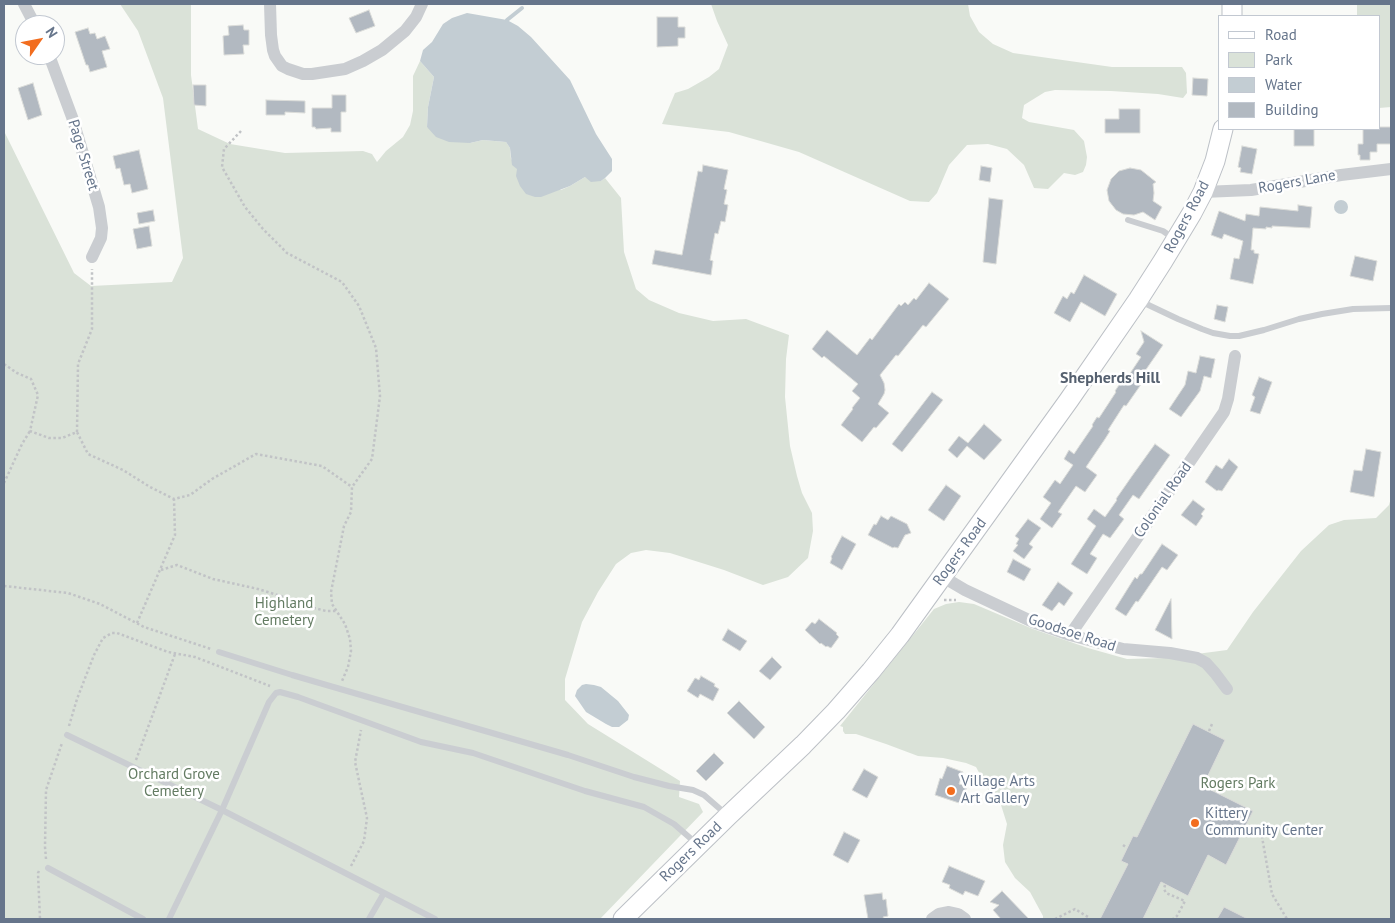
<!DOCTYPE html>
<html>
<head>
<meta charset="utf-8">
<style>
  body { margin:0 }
  #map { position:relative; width:1395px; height:923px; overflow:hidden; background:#f9faf7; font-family:"PT Sans",sans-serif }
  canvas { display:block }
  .frame { position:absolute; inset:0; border:5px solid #66758b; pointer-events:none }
  .legend { position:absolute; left:1218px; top:15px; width:162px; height:115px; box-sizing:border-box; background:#fff; border:1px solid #c2c8d1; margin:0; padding:6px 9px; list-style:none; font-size:15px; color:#66758b }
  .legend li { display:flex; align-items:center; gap:10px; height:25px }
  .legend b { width:25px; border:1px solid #c2c8d1 }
  .north { position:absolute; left:15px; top:15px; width:50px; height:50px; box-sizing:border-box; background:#fff; border:1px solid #c2c8d1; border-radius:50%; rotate:57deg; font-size:14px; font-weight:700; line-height:20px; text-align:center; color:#66758b }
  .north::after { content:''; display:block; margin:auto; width:18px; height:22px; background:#f26d1f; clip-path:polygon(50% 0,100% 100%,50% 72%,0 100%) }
</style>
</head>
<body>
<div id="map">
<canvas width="1395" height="923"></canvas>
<div class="frame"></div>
<ul class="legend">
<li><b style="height:6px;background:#fff"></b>Road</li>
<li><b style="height:14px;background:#dae2d8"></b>Park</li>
<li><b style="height:14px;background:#c3cdd3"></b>Water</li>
<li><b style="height:14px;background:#b2b9c1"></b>Building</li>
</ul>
<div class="north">N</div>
</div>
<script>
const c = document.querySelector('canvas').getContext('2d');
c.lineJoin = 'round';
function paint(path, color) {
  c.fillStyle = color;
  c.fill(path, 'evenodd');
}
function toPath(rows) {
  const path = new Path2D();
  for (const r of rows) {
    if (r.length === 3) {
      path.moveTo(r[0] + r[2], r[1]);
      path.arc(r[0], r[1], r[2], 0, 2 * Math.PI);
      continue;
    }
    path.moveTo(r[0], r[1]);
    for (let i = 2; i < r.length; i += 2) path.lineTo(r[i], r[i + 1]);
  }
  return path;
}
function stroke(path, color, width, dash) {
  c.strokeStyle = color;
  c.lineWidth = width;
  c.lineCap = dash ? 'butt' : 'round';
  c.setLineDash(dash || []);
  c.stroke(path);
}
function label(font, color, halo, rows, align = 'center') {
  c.font = font + ' "PT Sans",sans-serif';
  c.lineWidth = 5;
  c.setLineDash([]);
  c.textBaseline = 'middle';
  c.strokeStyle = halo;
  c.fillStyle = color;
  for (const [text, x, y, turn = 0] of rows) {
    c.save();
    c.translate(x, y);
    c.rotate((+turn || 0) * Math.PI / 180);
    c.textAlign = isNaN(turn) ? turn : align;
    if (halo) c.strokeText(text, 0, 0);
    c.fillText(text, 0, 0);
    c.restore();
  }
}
const green = toPath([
  [120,4,191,4,191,75,198,129,230,144,285,153,363,151,372,154,377,162,386,151,403,137,410,125,413,111,413,76,420,61,434,77,428,107,427,127,470,143,483,140,506,142,510,148,511,159,561,190,570,186,585,177,601,181,605,178,621,198,624,252,636,289,649,300,679,313,713,321,746,319,789,335,786,359,785,397,790,446,797,476,802,493,812,513,813,531,808,558,788,577,763,585,724,570,670,553,646,550,631,553,616,564,598,592,582,622,565,679,565,700,588,724,680,781,679,797,699,804,703,812,600,919,4,919,4,131,74,273,91,286,172,282,183,258,163,98,138,31],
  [711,4,968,4,970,16,979,32,993,44,1013,53,1112,67,1182,67,1186,73,1187,93,1183,98,1158,94,1111,91,1055,90,1045,92,1024,105,1022,118,1029,122,1074,130,1084,141,1087,157,1086,165,1083,172,1075,175,1064,173,1048,189,1034,188,1024,165,1007,149,988,144,967,145,949,165,937,193,929,202,910,201,799,152,729,132,662,124,675,93,688,89,709,77,719,69,728,45,717,21],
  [1357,4,1391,4,1391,107,1379,108,1379,16,1357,16],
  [1391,498,1391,919,1043,919,1043,916,1030,892,1015,878,1005,862,1003,845,1007,824,1001,805,990,793,976,767,966,763,943,758,918,756,886,744,856,734,845,734,843,731,843,727,840,726,934,609,946,604,959,602,974,604,1033,629,1088,648,1127,659,1166,658,1227,650,1253,612,1301,551,1329,525,1344,520,1376,518,1389,505]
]);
const water = toPath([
  [467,13,507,20,518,26,531,37,570,80,596,134,612,159,612,171,605,178,601,181,591,182,585,177,570,186,541,197,535,197,526,194,520,186,516,176,517,169,512,165,510,148,506,142,483,140,470,143,449,142,436,137,427,127,428,107,434,77,420,61,423,50,432,42,443,24,452,18],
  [1341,207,7],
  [586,684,594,685,601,687,618,701,629,715,628,720,619,727,612,727,606,724,586,712,575,696,577,690,582,685]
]);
const stream = toPath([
  [507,20,522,8]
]);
const building = toPath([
  [369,10,375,26,356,33,349,18,369,10],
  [657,17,678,17,678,27,685,27,685,38,678,38,678,46,657,47,657,17],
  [243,25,244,30,249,30,249,45,243,45,244,54,224,55,223,36,229,35,228,26,243,25],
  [88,28,90,34,95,33,97,39,105,36,110,49,102,51,107,67,90,72,88,65,86,65,75,32,88,28],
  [1193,78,1208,79,1207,96,1192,95,1193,78],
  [33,83,42,115,28,120,18,88,33,83],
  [193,85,206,85,206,106,194,105,193,85],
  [332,95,346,95,346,112,341,112,341,132,331,132,331,128,316,129,315,127,312,127,312,108,332,108,332,95],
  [266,100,305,101,305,113,285,112,285,115,266,115,266,100],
  [1119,109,1140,109,1140,133,1105,133,1105,119,1119,119,1119,109],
  [1379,127,1391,127,1391,144,1377,144,1377,152,1370,152,1370,160,1360,160,1360,155,1358,155,1358,144,1363,144,1363,129,1379,129,1379,127],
  [1294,129,1314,129,1314,146,1294,146,1294,129],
  [1242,146,1257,149,1252,174,1240,172,1241,168,1238,167,1242,146],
  [139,150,148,189,132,193,130,184,124,185,120,168,116,169,113,156,139,150],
  [703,165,728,170,724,189,727,190,724,204,728,205,725,222,721,221,718,234,715,233,710,260,713,261,711,275,652,264,655,250,682,255,698,171,702,172,703,165],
  [981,166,992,168,990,182,979,180,981,166],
  [1130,168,1141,170,1156,182,1153,184,1154,193,1153,201,1162,207,1155,220,1143,212,1134,215,1123,214,1116,210,1109,201,1107,190,1111,179,1119,171,1130,168],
  [989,198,1003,200,996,264,983,262,989,198],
  [1298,205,1312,207,1310,228,1272,226,1272,228,1266,227,1266,229,1253,228,1251,250,1254,250,1254,253,1259,254,1253,284,1230,279,1234,258,1239,259,1243,241,1224,234,1222,239,1211,235,1219,211,1245,221,1246,214,1259,216,1260,207,1298,211,1298,205],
  [153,210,155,221,139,224,137,213,153,210],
  [149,226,152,246,137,249,133,229,149,226],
  [1355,256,1377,261,1373,281,1350,276,1355,256],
  [1084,275,1117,294,1105,316,1081,302,1070,322,1054,313,1063,296,1067,299,1071,292,1074,294,1084,275],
  [929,283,949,299,926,327,923,325,898,356,896,355,880,375,884,383,885,390,884,394,878,404,889,413,876,428,874,427,862,442,841,425,853,409,852,408,860,398,852,391,858,384,824,356,822,358,812,349,827,330,857,355,870,338,872,340,899,304,901,306,905,302,908,305,914,298,916,300,929,283],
  [1217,305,1228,307,1225,322,1214,319,1217,305],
  [1141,331,1163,345,1138,381,1142,383,1126,406,1124,405,1108,430,1110,431,1105,439,1086,467,1097,475,1085,492,1076,486,1058,512,1062,514,1052,528,1040,519,1051,503,1043,497,1055,480,1060,484,1073,465,1064,459,1069,450,1074,454,1080,445,1093,426,1092,425,1097,417,1099,418,1116,392,1115,391,1127,373,1129,375,1141,357,1136,354,1144,342,1141,331],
  [1200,356,1215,359,1211,378,1204,376,1200,391,1181,417,1169,409,1185,385,1188,371,1196,373,1200,356],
  [1259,377,1272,382,1260,414,1250,411,1255,397,1252,395,1259,377],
  [932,392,943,400,902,452,892,444,932,392],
  [984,424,1002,440,984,460,967,446,957,458,948,450,959,436,968,443,984,424],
  [1155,444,1170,455,1139,499,1133,495,1119,515,1124,519,1110,538,1103,534,1090,554,1097,558,1087,574,1071,564,1096,526,1087,519,1094,509,1105,517,1117,500,1116,499,1132,476,1155,444],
  [1366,449,1381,452,1374,497,1350,492,1354,470,1362,471,1366,449],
  [1229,459,1238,467,1222,491,1218,490,1217,491,1205,482,1216,465,1222,469,1229,459],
  [946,485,961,496,944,521,928,510,946,485],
  [1193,500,1205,509,1201,514,1203,516,1196,526,1181,515,1193,500],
  [881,516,888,520,891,516,907,524,911,533,905,535,898,548,894,547,893,548,868,535,874,524,876,525,881,516],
  [1028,519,1041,528,1029,544,1033,547,1024,559,1013,551,1018,545,1016,544,1019,539,1015,536,1028,519],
  [842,536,856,544,842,570,830,563,832,558,831,557,842,536],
  [1162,544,1178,555,1167,570,1162,567,1138,602,1136,601,1126,616,1115,609,1135,577,1137,579,1140,574,1142,574,1162,544],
  [1013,559,1031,569,1024,581,1007,572,1013,559],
  [1058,582,1073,593,1064,606,1059,602,1052,611,1042,605,1058,582],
  [1171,599,1172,639,1155,630,1171,599],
  [819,619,837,633,836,634,839,637,831,648,827,646,826,647,821,643,820,644,805,630,812,622,815,624,819,619],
  [728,629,747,641,740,651,722,640,728,629],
  [772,657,782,667,770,680,759,671,772,657],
  [701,676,715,684,714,686,719,689,713,701,700,694,698,698,687,691,695,678,699,680,701,676],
  [739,701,765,727,754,739,727,713,739,701],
  [1193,724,1225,740,1203,786,1253,811,1226,865,1208,855,1188,896,1161,882,1143,919,1100,919,1128,864,1121,861,1133,836,1137,837,1193,724],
  [714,753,724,763,706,781,696,771,714,753],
  [947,766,963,772,959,784,967,786,962,804,935,795,940,778,942,779,947,766],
  [864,769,878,777,867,798,852,790,864,769],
  [844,832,860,840,848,863,833,855,844,832],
  [949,866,985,881,978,896,965,891,963,895,949,888,950,885,942,882,949,866],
  [1002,891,1029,919,1001,919,993,910,999,905,990,902,1002,891],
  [882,893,883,900,886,899,888,916,883,917,884,919,868,919,864,895,882,893],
  [1224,907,1248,919,1217,919,1224,907]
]);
const path = toPath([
  [241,131,224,149,222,167,245,207,263,229,287,253,342,282,359,306,376,348,380,396,372,459,352,487],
  [4,364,17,373,31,379,38,395,30,431,49,438,62,438,77,432,88,454,123,470,150,487,174,499,190,495,212,479,256,454,322,466,352,487,351,512,344,526,331,592,332,604,345,624,350,639,351,651,348,667,342,681],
  [77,432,78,364,92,329,92,269],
  [4,483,22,444,30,431],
  [161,570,177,565,213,579,258,589,290,599,310,607,326,611,336,611],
  [4,586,68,593,100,604,144,627,211,649],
  [944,600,956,600],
  [137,623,175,535,174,499],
  [69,726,77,699,94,655,103,638,112,633,117,633,168,652,195,657,270,686],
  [1209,731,1212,724],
  [136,760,175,654],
  [1261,831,1272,894,1287,919],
  [1123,845,1127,848],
  [46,859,45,847,46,790,62,743],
  [351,866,364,841,367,818,355,762,361,730],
  [39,871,38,873,40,919],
  [1165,885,1164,889,1166,893,1185,901,1177,916,1173,919],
  [1055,919,1075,909,1088,917]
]);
const lane = toPath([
  [1128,220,1163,231,1173,238],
  [1140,301,1178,319,1202,329,1213,333,1230,336,1239,336,1264,330,1299,319,1322,314,1353,309,1391,308],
  [219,652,292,675,568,755,634,777,669,786,693,790,704,795,727,815],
  [67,735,222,810,435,919],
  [48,868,143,919],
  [169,919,222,810,269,702,276,693,280,692,298,697,421,742,473,753,585,791,644,807,674,824,697,844],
  [369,919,384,893]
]);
const street = toPath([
  [24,4,35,25],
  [270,4,271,35,273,50,275,56,282,66,288,69,303,74,312,74,345,69,363,61,382,50,405,31,416,17,422,4],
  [49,55,72,117,99,207,102,228,101,238,92,257],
  [1203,192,1251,190,1341,175,1391,169],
  [943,577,965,590,1033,622,1070,635,1123,649,1170,653,1197,658,1206,663,1215,673,1227,689],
  [1070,635,1224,412,1228,399,1235,356],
  [932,919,939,914,949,912,958,914,965,919]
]);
const secondary = toPath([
  [1232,16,1232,4],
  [623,919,728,816,803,745,836,711,871,671,900,635,1069,400,1138,300,1163,261,1192,213,1203,192,1215,161,1223,129]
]);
const markers = [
  [951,791,5,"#f26d1f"],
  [1195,823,5,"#f26d1f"]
];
const streetNames = [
  ["Page Street",83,155,73],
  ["Rogers Lane",1297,182,-10],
  ["Rogers Road",1187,217,-62],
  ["Colonial Road",1163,500,-55],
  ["Rogers Road",960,552,-54],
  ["Goodsoe Road",1072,633,18],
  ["Rogers Road",691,852,-44]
];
const parkNames = [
  ["Highland",284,604],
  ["Cemetery",284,621],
  ["Orchard Grove",174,775],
  ["Cemetery",174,792],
  ["Rogers Park",1238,784]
];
const poiNames = [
  ["Village Arts",961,782],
  ["Art Gallery",961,799],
  ["Kittery",1205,814],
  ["Community Center",1205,831]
];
const neighbourhoodNames = [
  ["Shepherds Hill",1110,378]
];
paint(green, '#dae2d8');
paint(water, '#c3cdd3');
stroke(stream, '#c3cdd3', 4);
paint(building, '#b2b9c1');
stroke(building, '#dbdcd9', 1);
stroke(secondary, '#bcc0c6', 21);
stroke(path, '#c1c3c6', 2.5, [2.5, 2.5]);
stroke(lane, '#cacdd1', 6);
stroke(street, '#cacdd1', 12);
stroke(secondary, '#fff', 19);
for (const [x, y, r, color] of markers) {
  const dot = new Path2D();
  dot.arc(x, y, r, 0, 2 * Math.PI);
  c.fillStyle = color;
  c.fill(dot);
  stroke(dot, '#fff', 2);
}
label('15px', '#66758b', '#fff', streetNames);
label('15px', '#637b62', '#fff', parkNames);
label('15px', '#66758b', '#fff', poiNames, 'left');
label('bold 16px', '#55606f', '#fff', neighbourhoodNames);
</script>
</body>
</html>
